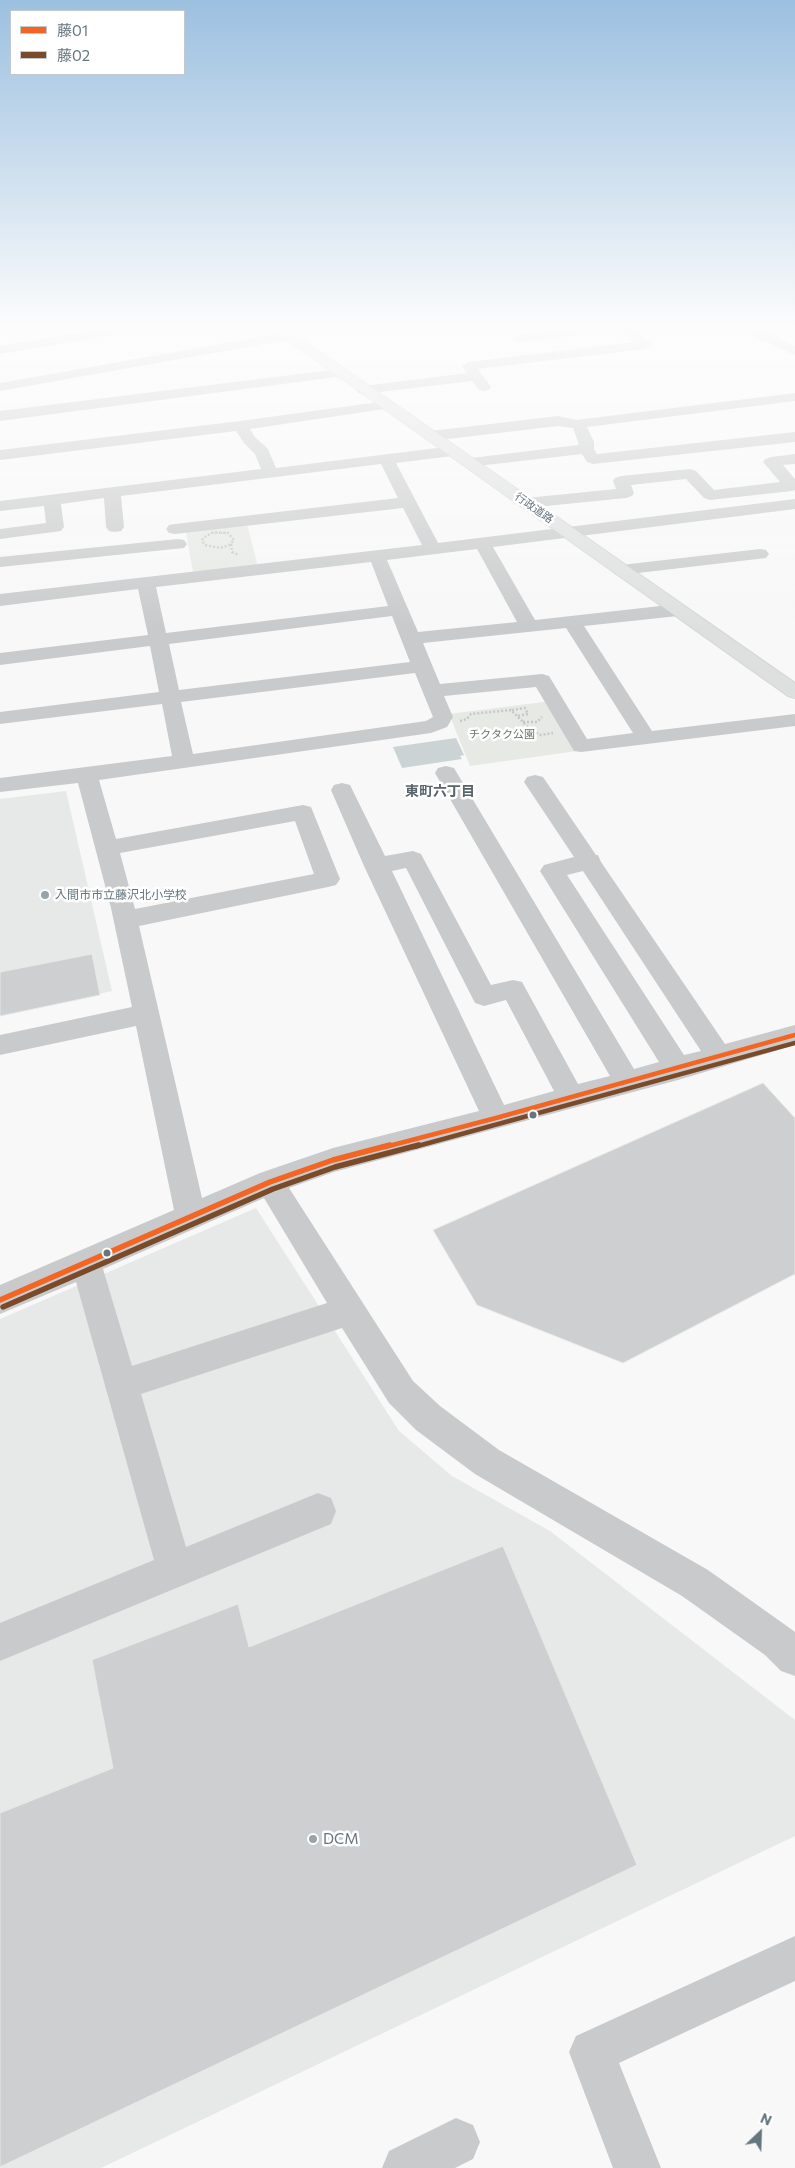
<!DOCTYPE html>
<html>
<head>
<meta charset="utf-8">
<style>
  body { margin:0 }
  #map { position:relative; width:795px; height:2168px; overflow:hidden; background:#f8f8f8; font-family:Commissioner,"Noto Sans JP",sans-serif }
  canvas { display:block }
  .legend { position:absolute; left:10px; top:10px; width:175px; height:65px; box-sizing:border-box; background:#fff; border:1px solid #c2c8cb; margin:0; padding:6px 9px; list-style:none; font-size:15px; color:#66767e }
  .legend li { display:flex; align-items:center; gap:10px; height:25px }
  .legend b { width:25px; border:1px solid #c2c8cb }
  .north { position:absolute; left:735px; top:2108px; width:50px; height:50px; -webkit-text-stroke:4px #fff; paint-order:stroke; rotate:24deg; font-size:14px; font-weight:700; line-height:20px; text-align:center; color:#66767e }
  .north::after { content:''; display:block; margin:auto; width:18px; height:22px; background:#66767e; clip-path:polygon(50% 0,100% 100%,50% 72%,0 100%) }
</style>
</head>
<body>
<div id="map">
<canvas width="795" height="2168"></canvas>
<ul class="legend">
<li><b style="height:6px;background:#f26522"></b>藤01</li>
<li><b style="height:6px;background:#7a4b2a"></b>藤02</li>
</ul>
<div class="north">N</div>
</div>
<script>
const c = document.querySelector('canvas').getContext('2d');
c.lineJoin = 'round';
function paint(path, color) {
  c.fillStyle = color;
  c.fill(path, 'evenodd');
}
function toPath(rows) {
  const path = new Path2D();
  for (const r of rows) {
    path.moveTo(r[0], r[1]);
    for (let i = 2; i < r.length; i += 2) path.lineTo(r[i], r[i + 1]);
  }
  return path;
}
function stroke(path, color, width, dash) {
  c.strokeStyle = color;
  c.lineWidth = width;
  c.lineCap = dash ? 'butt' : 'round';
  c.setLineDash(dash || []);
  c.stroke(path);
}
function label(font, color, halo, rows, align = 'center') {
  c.font = font + ' Commissioner,"Noto Sans JP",sans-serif';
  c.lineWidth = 5;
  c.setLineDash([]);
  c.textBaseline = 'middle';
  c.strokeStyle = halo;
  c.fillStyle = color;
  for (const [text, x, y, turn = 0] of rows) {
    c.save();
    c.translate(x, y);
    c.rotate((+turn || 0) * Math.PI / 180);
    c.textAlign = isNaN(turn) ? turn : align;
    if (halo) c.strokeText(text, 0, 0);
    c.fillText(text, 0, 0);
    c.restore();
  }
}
const built = toPath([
  [66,791,112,991,0,1016,0,799],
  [256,1208,399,1431,452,1476,550,1531,795,1720,795,1836,101,2168,0,2168,0,1319]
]);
const green = toPath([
  [247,524,258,567,193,572,186,533,189,530],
  [551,701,577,751,470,766,449,714]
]);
const water = toPath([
  [456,738,464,755,460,756,462,759,402,768,393,747]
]);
const building = toPath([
  [92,954,100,995,0,1016,0,972,92,954],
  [763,1083,795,1118,795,1274,623,1363,477,1305,433,1230,763,1083],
  [503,1546,637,1865,0,2167,0,1813,113,1768,92,1660,238,1604,249,1647,503,1546]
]);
const pathFar1 = toPath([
  [211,533,228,533]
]);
const path = toPath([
  [213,532,203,538,202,541,205,545,220,548,229,545,234,540,228,533,213,532],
  [231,544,232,552,239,555],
  [512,710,525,708,528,714,518,716],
  [460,721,467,719,471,714,511,710,532,731,541,735,553,733],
  [523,722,537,722,542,717]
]);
const minor = toPath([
  [123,325,155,325,148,329,0,354,0,346,123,325],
  [276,325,323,325,316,329,277,333,270,329,276,325],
  [596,325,640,325,635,329,652,345,645,349,478,369,491,387,489,390,484,391,479,390,472,381,363,394,358,393,356,390,358,387,363,386,467,373,462,366,469,362,634,342,621,330,519,342,512,338,519,334,596,325],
  [734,325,752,325,795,346,795,355,736,328,734,325],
  [288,332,295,336,293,339,0,391,0,383,288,332],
  [339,369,346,373,344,376,0,421,0,411,339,369],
  [795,393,795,401,587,427,594,442,594,449,597,454,795,432,795,442,593,464,587,462,582,454,469,467,463,465,461,462,463,459,578,445,578,442,573,428,558,426,431,441,426,439,423,436,426,433,431,431,558,416,576,420,795,393],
  [386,401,391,402,393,405,391,408,250,429,255,437,268,449,276,468,453,446,459,448,461,451,459,454,453,456,396,463,438,543,795,499,795,509,493,547,535,620,678,604,685,606,687,610,685,614,678,616,584,626,652,731,795,714,795,726,581,752,574,751,536,687,444,696,453,717,447,727,431,733,99,780,116,839,303,805,311,807,340,879,336,885,328,887,139,926,202,1198,260,1173,333,1148,479,1111,364,866,331,790,334,785,342,783,350,785,385,856,413,851,421,854,491,985,513,980,522,982,578,1084,610,1076,435,773,438,768,446,766,454,768,634,1069,659,1062,540,871,544,865,574,857,524,782,527,777,535,775,543,777,596,855,598,855,601,862,725,1044,795,1025,795,1045,678,1080,334,1172,289,1188,413,1381,440,1406,499,1450,708,1570,791,1629,795,1632,795,1676,781,1671,765,1655,682,1596,475,1474,416,1430,389,1403,342,1328,141,1394,186,1547,318,1493,331,1498,336,1511,331,1524,0,1661,0,1623,154,1560,76,1282,0,1314,0,1285,174,1210,136,1026,0,1055,0,1035,132,1007,111,908,78,783,0,792,0,778,172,756,162,704,0,724,0,712,159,692,150,646,0,665,0,653,148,635,138,589,0,606,0,594,422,545,403,508,175,534,169,533,166,529,169,525,175,524,398,498,381,464,121,496,124,527,121,531,115,532,109,531,106,527,104,498,61,504,64,527,61,531,0,539,0,529,46,523,44,506,0,511,0,501,261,469,255,454,244,443,236,431,0,460,0,450,240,421,386,401],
  [477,549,517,622,418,632,387,560,477,549],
  [371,562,388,606,166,633,156,587,371,562],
  [392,616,410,662,179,690,169,644,392,616],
  [566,628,633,733,587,739,549,676,542,674,440,684,423,643,566,628],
  [415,673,433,717,426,721,193,754,181,702,415,673],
  [295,821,314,874,135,909,120,853,295,821],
  [406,868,475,1003,484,1006,506,1000,554,1091,504,1105,392,871,406,868],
  [583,871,701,1051,684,1055,567,875,583,871],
  [264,1198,327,1303,132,1366,103,1269,264,1198],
  [795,454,795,464,783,465,795,479,795,490,792,491,710,500,704,498,686,479,631,485,634,493,632,496,626,498,526,508,520,507,518,503,520,499,526,498,616,489,613,481,615,478,621,476,690,469,696,471,714,490,780,482,763,462,765,459,771,457,795,454],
  [178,539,184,540,187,544,184,548,0,567,0,557,178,539],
  [760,549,766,550,769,554,766,558,621,575,615,574,612,570,615,566,621,565,760,549],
  [795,1936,795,1981,619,2063,661,2168,613,2168,569,2052,576,2036,795,1936],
  [456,2118,473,2125,480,2142,473,2159,455,2168,382,2168,389,2151,456,2118]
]);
const highway = toPath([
  [266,325,282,325,795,683,795,698,788,696,266,325]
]);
const bus1Far1 = toPath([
  [385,1147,496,1118,795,1035]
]);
const bus1 = toPath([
  [0,1300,270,1182,333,1160,390,1145]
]);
const bus2Far1 = toPath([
  [414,1147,795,1043]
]);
const bus2 = toPath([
  [3,1307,273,1189,335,1167,419,1145]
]);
const markers = [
  [45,895,5,"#99a4a9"],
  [533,1115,4.5,"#66767e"],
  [107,1253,4.5,"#66767e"],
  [313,1839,5,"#99a4a9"]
];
const farStreetnames = [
  ["行政道路",534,508,35]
];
const farParknames = [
  ["チクタク公園",502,734]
];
const poiNames = [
  ["入間市市立藤沢北小学校",55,895]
];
const neighbourhoodNames = [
  ["東町六丁目",440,791]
];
const nearPoinames = [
  ["DCM",323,1839]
];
paint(built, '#e7e8e8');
paint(green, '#e7e9e5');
paint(water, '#cbd3d5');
paint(building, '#cdcfd0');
stroke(building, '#e8e8e7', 1);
stroke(highway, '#d4d5d5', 2);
stroke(pathFar1, '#c7c8c9', 2, [1, 1]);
stroke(path, '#c7c8c9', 2.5, [2, 2]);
paint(minor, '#c9cacb');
paint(highway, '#dedfdf');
stroke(bus1Far1, '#f26522', 4.5);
stroke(bus1, '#f26522', 5.5);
stroke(bus2Far1, '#7a4b2a', 4.5);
stroke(bus2, '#7a4b2a', 5.5);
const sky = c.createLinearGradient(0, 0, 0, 629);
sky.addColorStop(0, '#9cc0e0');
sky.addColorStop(0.52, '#fcfcfc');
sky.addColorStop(1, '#fcfcfc00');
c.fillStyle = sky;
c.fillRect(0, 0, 795, 629);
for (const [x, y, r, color] of markers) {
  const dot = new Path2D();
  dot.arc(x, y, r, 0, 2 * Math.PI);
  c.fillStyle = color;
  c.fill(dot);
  stroke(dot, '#fff', 2);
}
label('11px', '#66767e', '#fff', farStreetnames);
label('11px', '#697765', '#fff', farParknames);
label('12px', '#66767e', '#fff', poiNames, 'left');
label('bold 14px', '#58636a', '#fff', neighbourhoodNames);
label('15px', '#66767e', '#fff', nearPoinames, 'left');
</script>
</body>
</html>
